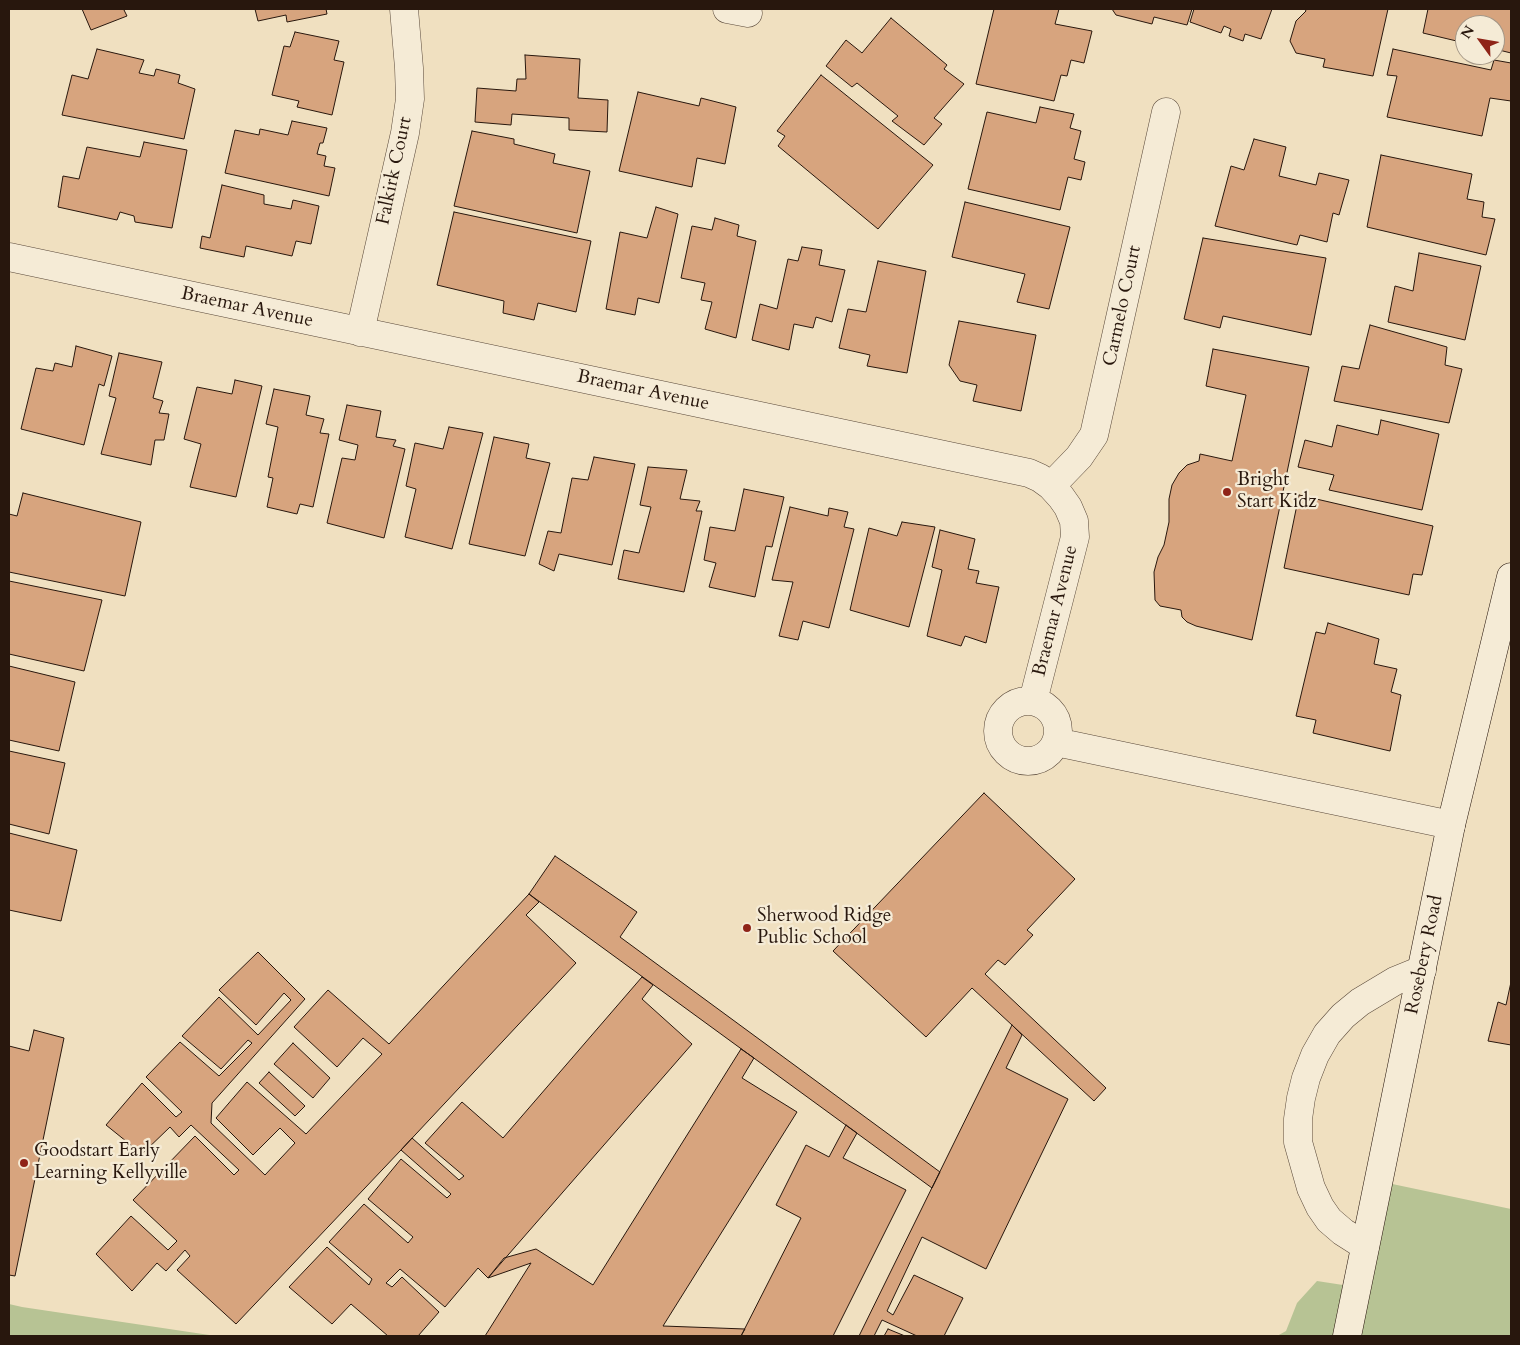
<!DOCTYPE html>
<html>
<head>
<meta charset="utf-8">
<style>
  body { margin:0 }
  #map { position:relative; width:1520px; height:1345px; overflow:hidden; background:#f0e0c0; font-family:Cardo,serif }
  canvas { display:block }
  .frame { position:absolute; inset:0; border:10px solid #28170d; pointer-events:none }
  .north { position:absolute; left:1455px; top:15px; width:50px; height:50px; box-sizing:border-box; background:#f5ebd6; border:1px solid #a39686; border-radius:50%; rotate:302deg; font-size:14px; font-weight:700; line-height:20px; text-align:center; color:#28170d }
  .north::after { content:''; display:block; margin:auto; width:18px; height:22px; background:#8f2418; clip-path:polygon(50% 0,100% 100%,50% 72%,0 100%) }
</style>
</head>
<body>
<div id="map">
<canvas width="1520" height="1345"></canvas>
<div class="frame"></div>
<div class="north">N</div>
</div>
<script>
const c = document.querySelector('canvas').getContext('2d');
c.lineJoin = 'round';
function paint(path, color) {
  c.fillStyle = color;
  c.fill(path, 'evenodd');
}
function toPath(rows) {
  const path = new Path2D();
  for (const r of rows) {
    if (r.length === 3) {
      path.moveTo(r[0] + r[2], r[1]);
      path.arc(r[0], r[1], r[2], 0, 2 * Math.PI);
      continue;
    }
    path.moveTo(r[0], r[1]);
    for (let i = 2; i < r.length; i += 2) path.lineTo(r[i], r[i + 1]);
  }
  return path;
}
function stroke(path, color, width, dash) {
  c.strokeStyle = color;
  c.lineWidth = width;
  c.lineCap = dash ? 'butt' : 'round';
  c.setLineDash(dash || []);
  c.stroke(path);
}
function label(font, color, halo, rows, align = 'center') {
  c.font = font + ' Cardo,serif';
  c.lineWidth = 4.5;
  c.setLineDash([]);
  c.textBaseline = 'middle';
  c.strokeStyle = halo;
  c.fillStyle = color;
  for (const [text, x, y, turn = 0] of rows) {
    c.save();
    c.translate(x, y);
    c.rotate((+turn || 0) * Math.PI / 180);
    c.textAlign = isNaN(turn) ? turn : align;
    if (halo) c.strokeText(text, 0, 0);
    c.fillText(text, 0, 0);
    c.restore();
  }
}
const green = toPath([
  [1378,1181,1511,1209,1511,1336,1277,1336,1286,1331,1297,1303,1317,1281,1356,1287],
  [9,1304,22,1307,216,1336,9,1336]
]);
const building = toPath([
  [82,9,126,9,124,10,127,16,91,30,82,9],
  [255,9,326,9,327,14,287,22,286,15,258,21,255,9],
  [994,9,1059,9,1055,24,1092,31,1084,63,1071,60,1067,76,1061,75,1054,101,976,84,994,9],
  [1112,9,1192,9,1187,25,1154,17,1152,24,1116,15,1112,9],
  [1194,9,1272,9,1261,39,1245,34,1243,41,1229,36,1231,29,1224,26,1221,33,1190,22,1194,9],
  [1305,9,1388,9,1373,76,1323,67,1325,59,1296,53,1290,41,1296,21,1306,11,1305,9],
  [1428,9,1511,9,1511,53,1495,49,1495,25,1465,25,1465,43,1423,33,1428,9],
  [891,18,947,65,944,69,964,84,934,118,942,124,924,145,892,121,898,116,857,83,852,87,826,66,846,40,862,53,891,18],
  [295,32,339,41,334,60,344,62,332,115,297,107,299,101,272,95,284,46,290,47,295,32],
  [97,49,144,60,139,73,154,76,156,69,180,75,178,83,195,89,184,139,62,115,72,75,88,79,97,49],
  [1393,49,1491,70,1494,60,1511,63,1511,101,1490,98,1482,136,1387,117,1397,76,1387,75,1393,49],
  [525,55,580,59,578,98,608,100,607,132,569,130,569,118,512,114,511,125,475,122,477,88,516,91,517,79,526,79,525,55],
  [821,75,933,165,878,229,778,146,785,136,777,131,821,75],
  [638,92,699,106,701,98,736,107,725,164,697,158,692,187,619,171,638,92],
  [1040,107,1074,114,1070,128,1081,131,1074,159,1085,162,1081,180,1068,177,1060,210,968,189,987,112,1036,123,1040,107],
  [292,121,327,128,323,143,320,143,317,154,326,156,324,166,335,168,329,196,225,173,235,130,259,135,260,129,288,135,292,121],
  [472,131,514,139,514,144,555,154,553,163,590,171,577,233,454,206,472,131],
  [1254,139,1286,147,1279,176,1316,185,1319,173,1349,180,1339,215,1333,213,1327,242,1300,235,1297,245,1215,226,1231,166,1244,170,1254,139],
  [144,142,187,150,172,228,135,222,134,216,120,212,117,220,58,207,63,176,79,179,87,147,140,157,144,142],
  [1381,155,1472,174,1467,199,1484,202,1482,217,1495,219,1486,255,1367,227,1381,155],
  [222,185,264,195,264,204,291,209,293,200,319,206,311,244,296,241,292,256,246,246,244,257,200,248,202,236,210,238,222,185],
  [965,202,1070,227,1049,309,1017,302,1025,274,952,257,965,202],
  [656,207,678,214,659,303,638,298,635,315,606,309,620,232,647,238,656,207],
  [454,212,591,241,576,312,538,303,534,320,503,313,504,301,437,285,454,212],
  [715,218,739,225,737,236,756,241,736,338,705,329,712,302,701,300,705,283,681,278,692,226,712,230,715,218],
  [1203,238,1326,258,1311,335,1223,316,1220,328,1184,319,1203,238],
  [802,247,822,250,819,265,845,270,832,322,816,317,813,328,794,324,789,350,752,340,760,304,777,309,788,259,798,261,802,247],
  [1419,253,1481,266,1465,340,1388,322,1395,286,1413,291,1419,253],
  [878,261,926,271,907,373,867,366,870,355,839,348,848,309,866,312,878,261],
  [959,321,1036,335,1021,411,973,401,977,385,960,381,949,365,959,321],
  [1370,325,1447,347,1445,365,1462,369,1449,423,1334,401,1342,366,1359,369,1370,325],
  [76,346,112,356,104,386,99,384,84,445,21,429,36,368,53,371,55,363,72,367,76,346],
  [1213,349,1309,367,1252,640,1196,626,1187,622,1182,617,1181,610,1160,606,1155,600,1154,572,1158,557,1164,545,1169,522,1169,499,1172,485,1179,473,1187,465,1199,461,1200,454,1232,461,1246,395,1206,386,1213,349],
  [119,353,162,362,153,398,163,401,159,413,169,414,164,440,155,440,151,465,101,454,116,398,109,396,119,353],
  [235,380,262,386,236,497,190,487,201,444,184,439,197,387,232,394,235,380],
  [274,389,310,396,306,415,324,419,320,433,329,434,313,507,300,504,297,514,267,507,273,478,268,477,278,427,266,424,274,389],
  [347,405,381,411,376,437,396,440,393,446,405,449,384,538,327,523,342,458,355,460,358,445,339,440,347,405],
  [1381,420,1439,434,1422,510,1329,490,1334,475,1298,467,1305,440,1332,447,1337,425,1378,435,1381,420],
  [449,427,483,433,452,549,405,537,416,489,406,486,415,443,443,449,449,427],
  [494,437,529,444,526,458,550,463,525,556,469,544,494,437],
  [594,457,635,464,612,565,559,554,554,571,539,564,548,531,561,533,572,478,588,480,594,457],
  [648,467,687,470,680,499,700,501,696,511,702,511,684,592,618,579,624,550,639,553,651,507,640,505,648,467],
  [744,489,784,497,772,547,766,546,755,597,709,587,716,563,704,560,710,527,735,531,744,489],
  [23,493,141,522,125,596,9,572,9,514,17,516,23,493],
  [1299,495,1433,526,1422,575,1413,574,1409,595,1284,568,1299,495],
  [790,507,828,516,829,508,848,512,844,527,854,529,829,628,803,621,798,640,779,636,793,582,772,580,790,507],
  [902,522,935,527,909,627,850,610,869,528,897,536,902,522],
  [940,530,975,539,968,569,979,571,976,583,999,587,986,643,965,636,961,646,927,636,942,570,932,567,940,530],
  [9,581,102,600,84,671,9,654,9,581],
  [1328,623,1379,639,1374,664,1397,669,1391,692,1401,695,1390,751,1313,733,1316,720,1296,716,1316,632,1325,634,1328,623],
  [9,666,75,682,59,751,9,740,9,666],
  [9,751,65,763,49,834,9,824,9,751],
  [984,793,1075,879,1027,930,1033,935,1005,965,998,960,985,974,1106,1088,1094,1101,972,988,926,1037,833,951,984,793],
  [9,833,77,850,61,921,9,910,9,833],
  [555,856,637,912,620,937,940,1172,932,1188,529,894,555,856],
  [529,894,539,902,526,915,576,963,401,1150,236,1324,177,1270,190,1256,185,1250,166,1271,157,1263,132,1291,96,1254,131,1216,168,1250,177,1241,133,1200,195,1136,234,1175,239,1170,191,1125,179,1137,170,1127,142,1154,106,1125,142,1083,176,1117,182,1112,146,1077,180,1042,219,1076,252,1043,248,1040,221,1069,182,1036,219,997,258,1035,291,1000,284,993,256,1025,219,990,258,952,305,999,212,1103,211,1123,265,1175,295,1143,280,1128,253,1155,216,1118,247,1082,306,1134,382,1054,363,1038,337,1067,294,1027,328,990,389,1044,529,894],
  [642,977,653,985,642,999,692,1044,488,1278,478,1268,445,1307,400,1269,386,1283,392,1287,402,1277,439,1312,418,1336,388,1336,351,1304,332,1324,289,1287,327,1247,369,1285,372,1279,329,1242,364,1204,408,1243,413,1237,368,1199,401,1159,447,1198,451,1194,401,1150,412,1138,459,1180,464,1176,425,1143,462,1102,503,1138,642,977],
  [1511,982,1511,1045,1488,1041,1498,1002,1506,1005,1511,982],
  [1012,1025,1022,1035,1006,1068,1068,1099,986,1269,922,1237,887,1311,893,1315,914,1275,963,1298,944,1336,917,1336,882,1320,874,1336,859,1336,1012,1025],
  [34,1030,64,1038,15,1276,9,1275,9,1046,29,1051,34,1030],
  [293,1043,330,1078,313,1098,274,1064,293,1043],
  [741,1049,754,1058,742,1078,797,1112,663,1326,745,1329,741,1336,485,1336,531,1263,488,1278,504,1258,536,1249,593,1285,741,1049],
  [269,1072,305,1106,295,1116,259,1083,269,1072],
  [846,1125,857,1133,843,1158,906,1190,833,1336,741,1336,801,1218,776,1205,806,1145,829,1157,846,1125],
  [888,1329,905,1336,884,1336,888,1329]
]);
const street = toPath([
  [727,9,748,13],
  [9,257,1029,473,1040,478,1051,486,1061,497,1068,507,1074,521,1075,537,1033,701],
  [360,332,405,133,410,99,409,68,404,9],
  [1051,486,1079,457,1094,435,1166,112],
  [1028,731,30],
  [1056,742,1451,825],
  [1365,1246,1343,1232,1329,1220,1320,1207,1311,1188,1298,1142,1298,1119,1301,1098,1306,1078,1315,1055,1327,1034,1343,1016,1360,1002,1395,981,1422,970]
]);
const secondary = toPath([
  [1347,1336,1451,825,1511,577]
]);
const markers = [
  [1227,492,5,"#8f2418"],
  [747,928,5,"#8f2418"],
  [24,1163,5,"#8f2418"]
];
const streetNames = [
  ["Falkirk Court",395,171,-78],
  ["Carmelo Court",1123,306,-78],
  ["Braemar Avenue",247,308,12],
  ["Braemar Avenue",643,391,12],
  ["Braemar Avenue",1056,611,-76],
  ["Rosebery Road",1425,955,-78]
];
const poiNames = [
  ["Bright",1237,481],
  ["Start Kidz",1237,503],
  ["Sherwood Ridge",757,917],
  ["Public School",757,939],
  ["Goodstart Early",34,1152],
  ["Learning Kellyville",34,1174]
];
paint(green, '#b7c394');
paint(building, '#d7a47e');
stroke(building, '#28170d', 1);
stroke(street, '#5a493a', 29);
stroke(secondary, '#28170d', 29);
stroke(street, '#f5ebd6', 28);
stroke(secondary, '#f5ebd6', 28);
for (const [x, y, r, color] of markers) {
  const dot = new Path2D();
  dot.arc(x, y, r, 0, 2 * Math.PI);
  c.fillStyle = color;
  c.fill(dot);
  stroke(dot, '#f5ebd6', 2);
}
label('19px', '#28170d', '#f5ebd6', streetNames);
label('19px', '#28170d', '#f5ebd6', poiNames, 'left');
</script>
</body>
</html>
